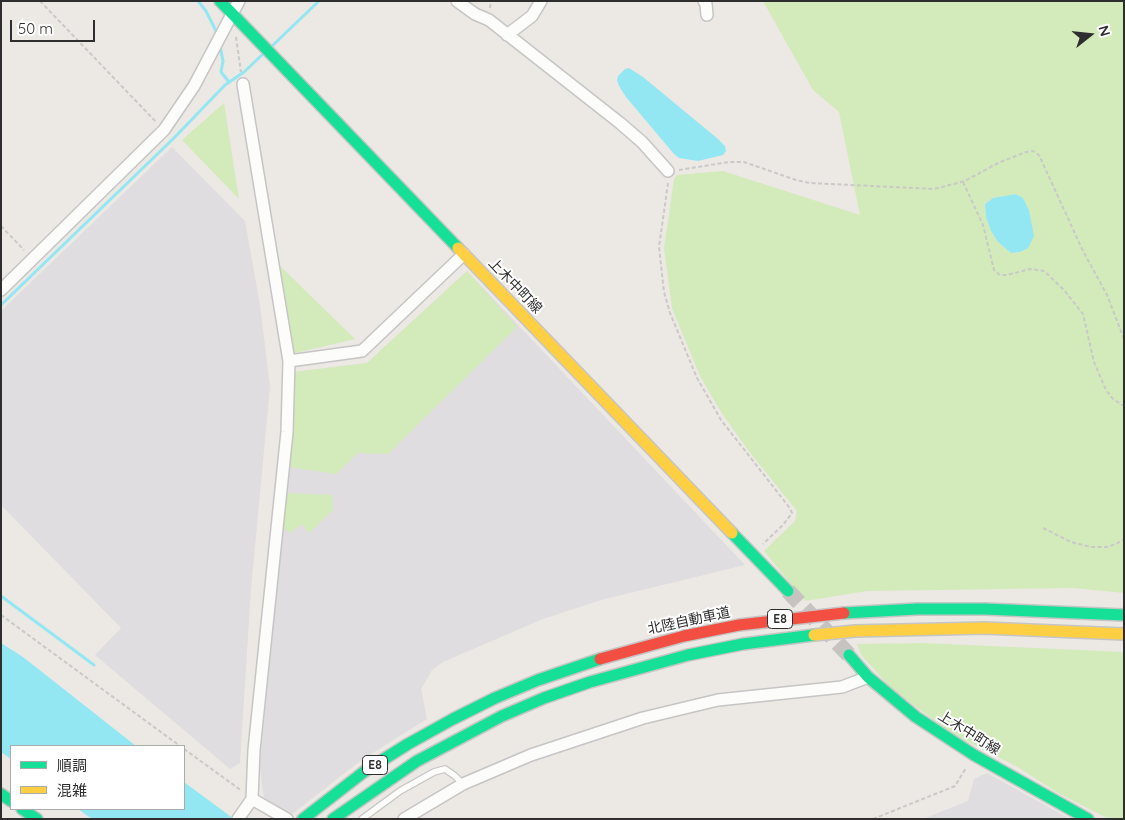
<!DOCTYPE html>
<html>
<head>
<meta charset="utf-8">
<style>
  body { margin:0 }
  #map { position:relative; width:1125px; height:820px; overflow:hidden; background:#ece8e4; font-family:Quicksand,"Noto Sans JP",sans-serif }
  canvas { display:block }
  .frame { position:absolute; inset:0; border:2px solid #2e2e2e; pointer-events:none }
  .legend { position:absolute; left:10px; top:745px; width:175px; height:65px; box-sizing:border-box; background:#fff; border:1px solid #ababab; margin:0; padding:6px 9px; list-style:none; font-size:15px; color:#2e2e2e }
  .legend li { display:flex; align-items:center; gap:10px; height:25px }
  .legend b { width:25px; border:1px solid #ababab }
  .north { position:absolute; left:1065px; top:10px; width:50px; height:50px; -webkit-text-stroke:4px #fff; paint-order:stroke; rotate:74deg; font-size:14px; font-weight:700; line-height:20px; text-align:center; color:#2e2e2e }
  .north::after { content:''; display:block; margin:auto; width:18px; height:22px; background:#2e2e2e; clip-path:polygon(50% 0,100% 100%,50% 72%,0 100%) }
  .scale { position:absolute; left:10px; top:20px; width:85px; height:22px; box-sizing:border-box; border:2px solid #2e2e2e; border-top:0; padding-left:6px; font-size:15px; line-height:18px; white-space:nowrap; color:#2e2e2e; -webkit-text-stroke:4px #fff; paint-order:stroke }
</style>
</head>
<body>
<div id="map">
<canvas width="1125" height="820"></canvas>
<div class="frame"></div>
<ul class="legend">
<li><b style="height:6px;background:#16e098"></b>順調</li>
<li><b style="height:6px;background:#ffcf43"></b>混雑</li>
</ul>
<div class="north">N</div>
<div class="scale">50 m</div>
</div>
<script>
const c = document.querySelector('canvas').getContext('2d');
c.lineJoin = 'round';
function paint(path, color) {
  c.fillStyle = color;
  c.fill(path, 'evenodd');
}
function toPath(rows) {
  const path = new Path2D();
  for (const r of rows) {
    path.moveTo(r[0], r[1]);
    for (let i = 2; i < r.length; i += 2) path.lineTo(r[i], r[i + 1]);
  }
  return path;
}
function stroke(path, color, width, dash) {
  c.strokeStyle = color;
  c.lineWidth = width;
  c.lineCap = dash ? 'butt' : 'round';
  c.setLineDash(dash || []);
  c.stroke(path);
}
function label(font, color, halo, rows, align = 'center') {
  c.font = font + ' Quicksand,"Noto Sans JP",sans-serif';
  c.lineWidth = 4;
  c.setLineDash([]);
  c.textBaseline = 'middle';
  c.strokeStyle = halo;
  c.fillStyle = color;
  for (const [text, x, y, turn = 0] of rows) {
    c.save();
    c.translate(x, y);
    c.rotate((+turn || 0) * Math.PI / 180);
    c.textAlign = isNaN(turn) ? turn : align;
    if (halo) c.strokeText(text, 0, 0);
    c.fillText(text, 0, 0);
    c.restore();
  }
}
const industrial = toPath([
  [172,147,245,221,260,305,270,387,251,589,240,763,230,769,95,655,121,628,1,505,1,311],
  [467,271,745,565,601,600,543,619,443,662,432,670,421,689,427,719,360,761,291,815,265,802,262,787,260,764,286,484,294,372,367,363],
  [987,773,1070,819,923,819,968,801,974,779]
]);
const green = toPath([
  [763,1,1124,1,1124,593,1073,588,867,591,805,601,764,551,795,521,797,511,748,450,721,412,700,376,672,308,664,248,674,179,677,175,723,171,860,215,839,112,813,90],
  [1016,194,1023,198,1029,210,1033,233,1020,252,1011,253,998,242,991,231,986,217,985,204,993,198],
  [224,103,239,199,182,140],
  [275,261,355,339,291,354],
  [467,271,517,327,388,454,358,453,336,474,289,467,295,400,294,372,367,363],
  [287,493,332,495,333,510,309,533,301,524,291,533,283,528],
  [924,643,1124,652,1124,819,1109,819,1058,793,1016,766,954,735,891,688,862,656,857,644]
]);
const water = toPath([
  [629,68,643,77,718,139,725,146,726,151,723,155,698,161,679,158,674,154,626,97,619,86,617,80,618,76,625,69],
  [1016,194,1023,198,1029,210,1034,236,1028,248,1020,252,1011,253,998,242,991,231,986,217,985,204,993,198],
  [1,643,23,657,136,746,11,746,11,759,1,752],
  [184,782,234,819,92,819,78,809,184,809]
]);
const stream = toPath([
  [198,1,206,11,218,35],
  [220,46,223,61,221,72,229,82],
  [271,47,319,1],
  [1,305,174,138,225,85,244,72,264,53],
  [1,596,94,665]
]);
const secondaryTunnel = toPath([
  [788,591,849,655]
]);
const path = toPath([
  [40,1,157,123],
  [490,8,491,1],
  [236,37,241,72],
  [679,170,729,162,744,162,796,180,809,183,934,189,965,181,998,163,1026,152,1033,151,1039,155,1082,249,1107,295,1124,339],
  [963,182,983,225,994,270,1000,275,1007,275,1030,269,1044,271,1064,290,1083,314,1094,362,1106,390,1113,399,1124,406],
  [668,183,659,247,664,292,670,313,697,378,721,420,789,507,792,513,783,525,763,544],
  [1,226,24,250],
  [1043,528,1071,542,1091,547,1107,547,1116,544,1124,539],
  [1,615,180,746],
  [184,749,242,791],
  [873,819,955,786,966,768]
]);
const lane = toPath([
  [362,819,400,791,434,772,445,769,455,776,463,784]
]);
const street = toPath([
  [457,1,475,14,489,20,620,123,642,142,668,171],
  [704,1,706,4,707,15],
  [507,35,532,16,541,1],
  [1,290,164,130,194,86,239,1],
  [289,361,362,351,464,254],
  [252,799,287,819],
  [238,819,252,799,254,750,287,432,289,361,243,84],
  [404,819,463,784,531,755,643,718,718,700,842,687,868,677]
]);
const fast = toPath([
  [220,1,458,248],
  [732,533,788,591],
  [844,613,917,609,985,609,1124,615],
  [849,655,868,677,916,717,974,755,1088,819],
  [1,794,11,801],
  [22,809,37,819],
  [303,819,365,771,408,744,453,719,495,698,538,680,600,659],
  [333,819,417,761,502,716,544,698,590,682,688,655,743,644,814,635]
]);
const slow = toPath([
  [458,248,732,533],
  [814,635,855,631,984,628,1124,634]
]);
const jam = toPath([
  [600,659,684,636,739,625,844,613]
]);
const shields = [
  [780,619,25],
  [375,765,25]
];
const shieldNames = [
  ["E8",780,619],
  ["E8",375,765]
];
const streetNames = [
  ["上木中町線",515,286,46],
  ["北陸自動車道",689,621,-12],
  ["上木中町線",969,733,32]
];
paint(industrial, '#dfdddf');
paint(green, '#d3eaba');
paint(water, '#92e7f3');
stroke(stream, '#92e7f3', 3);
stroke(secondaryTunnel, '#c6c3c0', 16, [16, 8]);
stroke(lane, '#c6c5c5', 8);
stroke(street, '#c6c5c5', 14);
stroke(fast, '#c6c5c5', 14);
stroke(slow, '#c6c5c5', 14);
stroke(jam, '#c6c5c5', 14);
stroke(path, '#c9c9c8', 2, [4, 2.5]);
stroke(lane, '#fcfcfb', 5.5);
stroke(street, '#fcfcfb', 11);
stroke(fast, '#16e098', 11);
stroke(slow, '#ffcf43', 11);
stroke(jam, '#f24e42', 11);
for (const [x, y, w] of shields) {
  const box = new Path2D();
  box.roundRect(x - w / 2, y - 9.5, w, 19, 4);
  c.fillStyle = '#fff';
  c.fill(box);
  stroke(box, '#2e2e2e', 1);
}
label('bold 12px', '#2e2e2e', null, shieldNames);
label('14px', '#2e2e2e', '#fff', streetNames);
</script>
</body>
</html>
